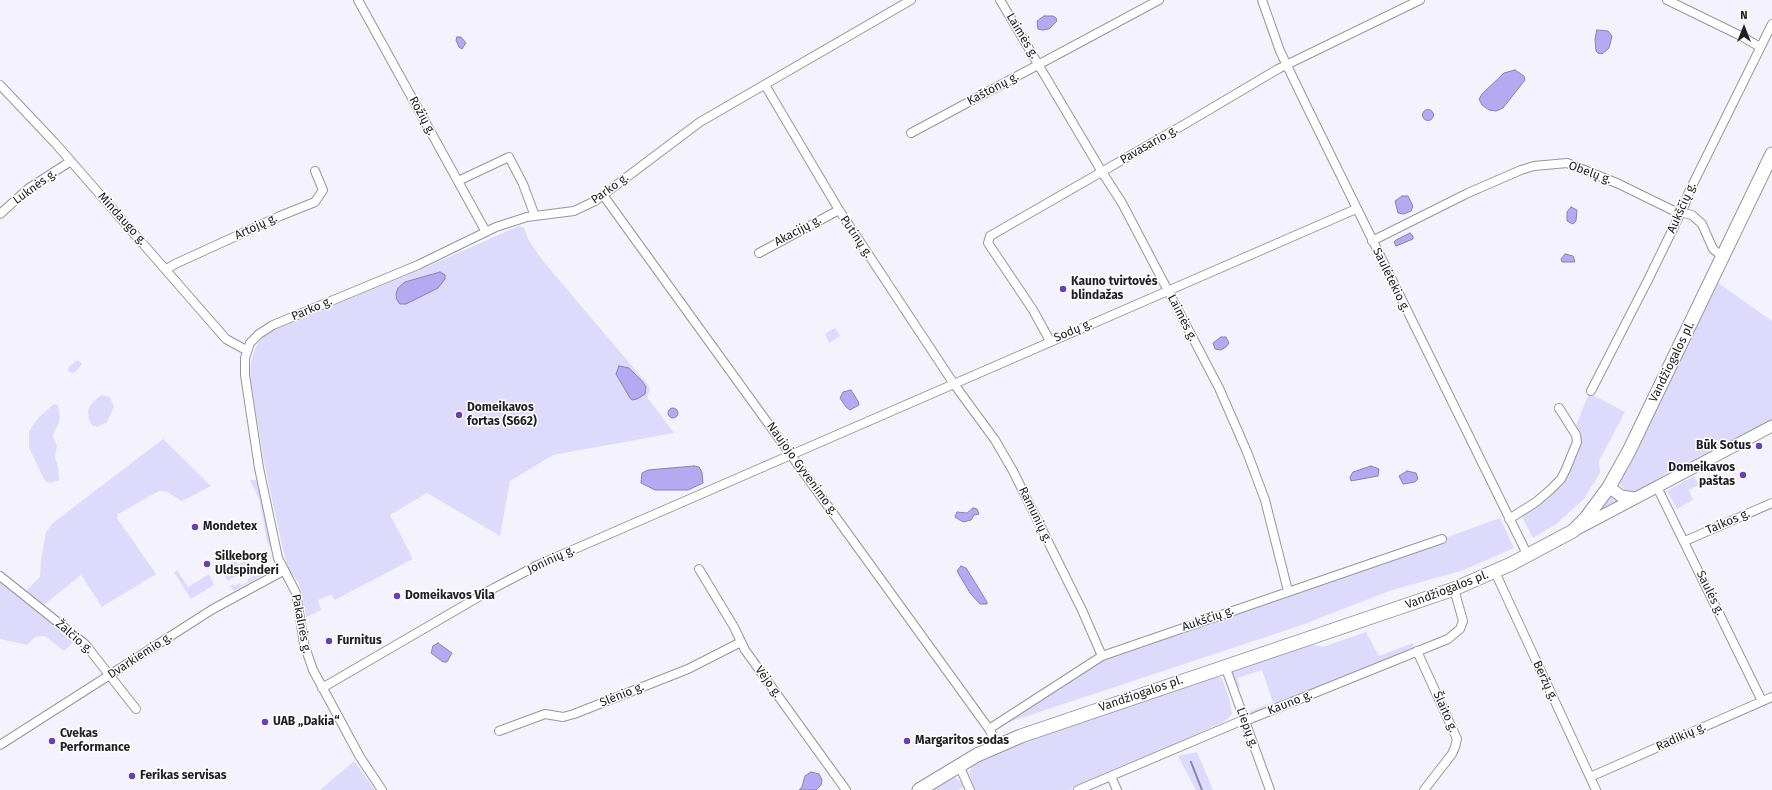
<!DOCTYPE html>
<html>
<head>
<meta charset="utf-8">
<style>
  body { margin:0 }
  #map { position:relative; width:1772px; height:790px; overflow:hidden; background:#f3f2fd; font-family:"Fira Sans",sans-serif }
  canvas { display:block }
  .north { position:absolute; left:1724px; top:8px; width:40px; height:40px; -webkit-text-stroke:3px #fff; paint-order:stroke; rotate:0deg; font-size:11px; font-weight:700; line-height:16px; text-align:center; color:#202024 }
  .north::after { content:''; display:block; margin:auto; width:14px; height:18px; background:#202024; clip-path:polygon(50% 0,100% 100%,50% 72%,0 100%) }
</style>
</head>
<body>
<div id="map">
<canvas width="1772" height="790"></canvas>
<div class="north">N</div>
</div>
<script>
const c = document.querySelector('canvas').getContext('2d');
c.lineJoin = 'round';
function paint(path, color) {
  c.fillStyle = color;
  c.fill(path, 'evenodd');
}
function toPath(rows) {
  const path = new Path2D();
  for (const r of rows) {
    if (r.length === 3) {
      path.moveTo(r[0] + r[2], r[1]);
      path.arc(r[0], r[1], r[2], 0, 2 * Math.PI);
      continue;
    }
    path.moveTo(r[0], r[1]);
    for (let i = 2; i < r.length; i += 2) path.lineTo(r[i], r[i + 1]);
  }
  return path;
}
function stroke(path, color, width, dash) {
  c.strokeStyle = color;
  c.lineWidth = width;
  c.lineCap = dash ? 'butt' : 'round';
  c.setLineDash(dash || []);
  c.stroke(path);
}
function label(font, color, halo, rows, align = 'center') {
  c.font = font + ' "Fira Sans",sans-serif';
  c.lineWidth = 3;
  c.setLineDash([]);
  c.textBaseline = 'middle';
  c.strokeStyle = halo;
  c.fillStyle = color;
  for (const [text, x, y, turn = 0] of rows) {
    c.save();
    c.translate(x, y);
    c.rotate((+turn || 0) * Math.PI / 180);
    c.textAlign = isNaN(turn) ? turn : align;
    if (halo) c.strokeText(text, 0, 0);
    c.fillText(text, 0, 0);
    c.restore();
  }
}
const green = toPath([
  [519,226,524,228,529,241,543,261,649,386,650,391,647,397,674,433,553,455,510,481,500,536,427,493,390,515,413,559,335,600,331,595,318,600,321,610,306,617,301,590,298,582,288,569,282,545,265,467,250,377,251,361,256,346,262,338,274,330,422,269],
  [1717,282,1772,321,1772,420,1690,461,1677,466,1636,493,1626,492,1620,484,1621,477],
  [835,328,840,336,829,343,825,334],
  [78,360,82,364,78,369,74,373,68,372,69,366],
  [1589,393,1625,412,1599,461,1600,473,1583,500,1556,524,1533,538,1520,513,1561,479,1578,434,1576,426],
  [101,395,110,397,114,407,107,422,98,427,93,426,89,421,88,410,91,404],
  [54,404,58,405,60,417,59,423,54,432,53,438,57,445,55,458,58,467,59,480,50,483,45,481,29,448,29,431,38,418],
  [163,439,211,486,182,501,167,492,159,491,118,514,117,518,156,574,102,607,81,575,40,608,37,611,74,641,64,651,45,636,35,637,27,645,0,639,0,582,20,597,40,577,41,560,46,532,53,523],
  [1694,476,1699,485,1689,490,1693,500,1677,509,1667,491],
  [250,480,256,480,259,484,272,551,267,541,259,499],
  [1608,495,1622,503,1589,521],
  [1500,518,1514,548,1461,571,1392,590,1299,626,1009,722,1024,706,1102,656,1387,559],
  [235,560,238,565,245,561,252,576,250,577,246,570,228,581,220,569],
  [177,570,188,587,209,574,214,585,191,599,174,572],
  [263,575,234,591,230,586,233,584,234,586,240,583,241,586,248,582,248,579,254,576],
  [1366,632,1379,656,1413,643,1415,649,1249,716,1251,711,1273,702,1262,670,1237,678,1240,687,1238,688,1231,671,1305,646,1314,645,1323,647],
  [1214,675,1222,678,1230,702,1232,714,1225,721,1129,766,1070,790,975,790,969,773,972,767,978,762,1022,741],
  [1197,752,1213,790,1196,790,1178,756],
  [354,761,375,790,320,790],
  [953,776,961,782,963,787,958,790,928,790]
]);
const water = toPath([
  [1044,16,1053,16,1056,18,1057,21,1049,29,1042,30,1038,29,1037,21,1044,16],
  [1597,30,1608,31,1612,36,1609,48,1602,54,1598,53,1596,51,1595,39,1597,30],
  [457,37,461,37,466,43,462,49,459,47,456,40,457,37],
  [1515,70,1524,76,1525,80,1503,108,1496,111,1489,110,1482,105,1479,99,1482,94,1504,73,1515,70],
  [1428,115,5.5],
  [1402,196,1408,196,1413,206,1411,211,1404,214,1398,213,1395,201,1402,196],
  [1571,207,1577,210,1576,221,1573,224,1567,221,1567,212,1571,207],
  [1410,233,1413,236,1413,239,1396,246,1394,242,1396,240,1410,233],
  [1565,254,1573,256,1575,262,1562,262,1561,259,1565,254],
  [440,272,445,275,445,279,438,288,406,304,400,304,397,300,396,294,398,288,405,282,440,272],
  [1221,337,1226,337,1229,343,1226,347,1221,350,1215,349,1213,343,1221,337],
  [619,366,629,368,642,381,646,387,645,394,637,399,632,400,630,398,616,374,619,366],
  [851,390,858,401,859,405,850,410,846,407,840,398,843,392,851,390],
  [673,413,5],
  [694,466,699,467,702,472,703,483,688,490,655,490,641,483,642,473,648,470,694,466],
  [1371,466,1379,469,1378,476,1351,481,1350,477,1353,472,1371,466],
  [1407,471,1416,473,1418,479,1415,482,1403,484,1399,476,1407,471],
  [973,508,977,509,979,514,974,515,971,520,963,522,955,517,957,512,967,513,973,508],
  [961,566,966,568,976,584,987,602,987,604,980,604,970,593,957,571,961,566],
  [438,643,452,653,447,662,443,662,431,653,433,646,438,643],
  [811,772,819,774,822,780,821,785,816,790,799,790,802,787,805,776,811,772]
]);
const stream = toPath([
  [1191,762,1202,790]
]);
const street = toPath([
  [358,0,486,232],
  [1000,0,1102,172,1122,203,1219,388,1247,452,1265,500,1288,591],
  [1262,0,1280,51,1308,109,1528,556],
  [1667,0,1741,36,1760,47],
  [0,85,55,143,226,339,246,350],
  [765,85,839,210,954,384,995,440,1013,471,1082,610,1102,656],
  [911,133,1159,0],
  [458,181,509,157,523,184,535,216],
  [603,195,989,729,998,745],
  [0,214,29,188,71,161],
  [1372,241,1468,193,1521,170,1534,166,1567,163,1619,184,1672,210,1692,215,1702,224,1713,249,1723,257],
  [759,253,839,210],
  [167,269,175,264,280,216,315,202,323,190,315,171],
  [1050,341,1033,310,988,243,990,236,1185,124,1278,69,1420,0],
  [1591,391,1648,280,1685,204,1688,194,1772,24],
  [1657,487,1762,701],
  [1509,519,1536,502,1550,490,1561,479,1566,469,1577,442,1576,435,1559,408],
  [1685,541,1772,503],
  [699,569,734,627,745,650,846,790],
  [1495,572,1596,790],
  [0,576,85,644,136,709],
  [1417,651,1457,739,1455,747,1452,754,1424,790],
  [1225,666,1270,790],
  [322,688,494,588,538,565,1356,209],
  [989,729,1102,656,1442,539],
  [499,731,545,714,563,717,574,714,688,669,741,642],
  [0,745,213,609,283,571],
  [959,765,970,790],
  [1111,776,1117,790],
  [1590,777,1772,697],
  [382,790,360,757,313,670,304,644,296,593,278,558,259,468,245,375,245,358,250,343,259,334,273,325,418,265,496,227,527,217,574,211,595,201,700,122,911,0],
  [1078,790,1243,720,1250,719,1448,639,1460,629,1463,621,1454,589]
]);
const secondary = toPath([
  [1609,487,1621,496,1635,498],
  [1579,528,1772,426]
]);
const primary = toPath([
  [919,790,977,755,1021,736,1454,589,1511,564,1573,531,1586,518,1609,487,1629,451,1772,154]
]);
const markers = [
  [1063,289,4,"#6341ba"],
  [459,415,4,"#6341ba"],
  [1759,446,4,"#6341ba"],
  [1743,475,4,"#6341ba"],
  [195,527,4,"#6341ba"],
  [207,564,4,"#6341ba"],
  [397,596,4,"#6341ba"],
  [329,641,4,"#6341ba"],
  [265,722,4,"#6341ba"],
  [52,741,4,"#6341ba"],
  [907,741,4,"#6341ba"],
  [132,776,4,"#6341ba"]
];
const streetNames = [
  ["Laimės g.",1022,36,59],
  ["Kaštonų g.",993,89,-28],
  ["Rožių g.",422,116,61],
  ["Pavasario g.",1149,145,-30],
  ["Obelų g.",1590,173,20],
  ["Luknės g.",35,187,-36],
  ["Parko g.",610,189,-36],
  ["Aukščių g.",1682,208,-66],
  ["Mindaugo g.",122,219,48],
  ["Artojų g.",256,227,-25],
  ["Akacijų g.",798,231,-28],
  ["Putinų g.",856,237,56],
  ["Saulėtekio g.",1391,280,64],
  ["Parko g.",312,309,-23],
  ["Laimės g.",1182,318,63],
  ["Sodų g.",1073,331,-23],
  ["Vandžiogalos pl.",1672,362,-64],
  ["Naujojo Gyvenimo g.",802,469,54],
  ["Ramunių g.",1035,515,64],
  ["Taikos g.",1728,522,-23],
  ["Joninių g.",551,560,-25],
  ["Vandžiogalos pl.",1447,590,-21],
  ["Saulės g.",1710,593,64],
  ["Aukščių g.",1208,619,-19],
  ["Pakalnės g.",301,624,79],
  ["Žalčio g.",74,637,41],
  ["Dvarkiemio g.",140,656,-33],
  ["Beržų g.",1545,681,65],
  ["Vėjo g.",768,682,54],
  ["Vandžiogalos pl.",1141,694,-19],
  ["Slėnio g.",622,695,-22],
  ["Kauno g.",1290,703,-22],
  ["Šlaito g.",1445,712,66],
  ["Liepų g.",1247,728,70],
  ["Radikių g.",1681,737,-24]
];
const poiNames = [
  ["Kauno tvirtovės",1071,282],
  ["blindažas",1071,296],
  ["Domeikavos",467,408],
  ["fortas (S662)",467,422],
  ["Būk Sotus",1751,446,"right"],
  ["Domeikavos",1735,468,"right"],
  ["paštas",1735,482,"right"],
  ["Mondetex",203,527],
  ["Silkeborg",215,557],
  ["Uldspinderi",215,571],
  ["Domeikavos Vila",405,596],
  ["Furnitus",337,641],
  ["UAB „Dakia“",273,722],
  ["Cvekas",60,734],
  ["Performance",60,748],
  ["Margaritos sodas",915,741],
  ["Ferikas servisas",140,776]
];
paint(green, '#dedafc');
paint(water, '#b5aaf1');
stroke(water, '#8881b4', 1);
stroke(stream, '#8881b4', 2);
stroke(street, '#9796a0', 10);
stroke(secondary, '#9796a0', 13);
stroke(primary, '#9796a0', 15);
stroke(street, '#fff', 8);
stroke(secondary, '#fff', 11);
stroke(primary, '#fff', 13);
for (const [x, y, r, color] of markers) {
  const dot = new Path2D();
  dot.arc(x, y, r, 0, 2 * Math.PI);
  c.fillStyle = color;
  c.fill(dot);
  stroke(dot, '#fff', 1.5);
}
label('12px', '#202024', '#fff', streetNames);
label('bold 12px', '#202024', '#fff', poiNames, 'left');
</script>
</body>
</html>
